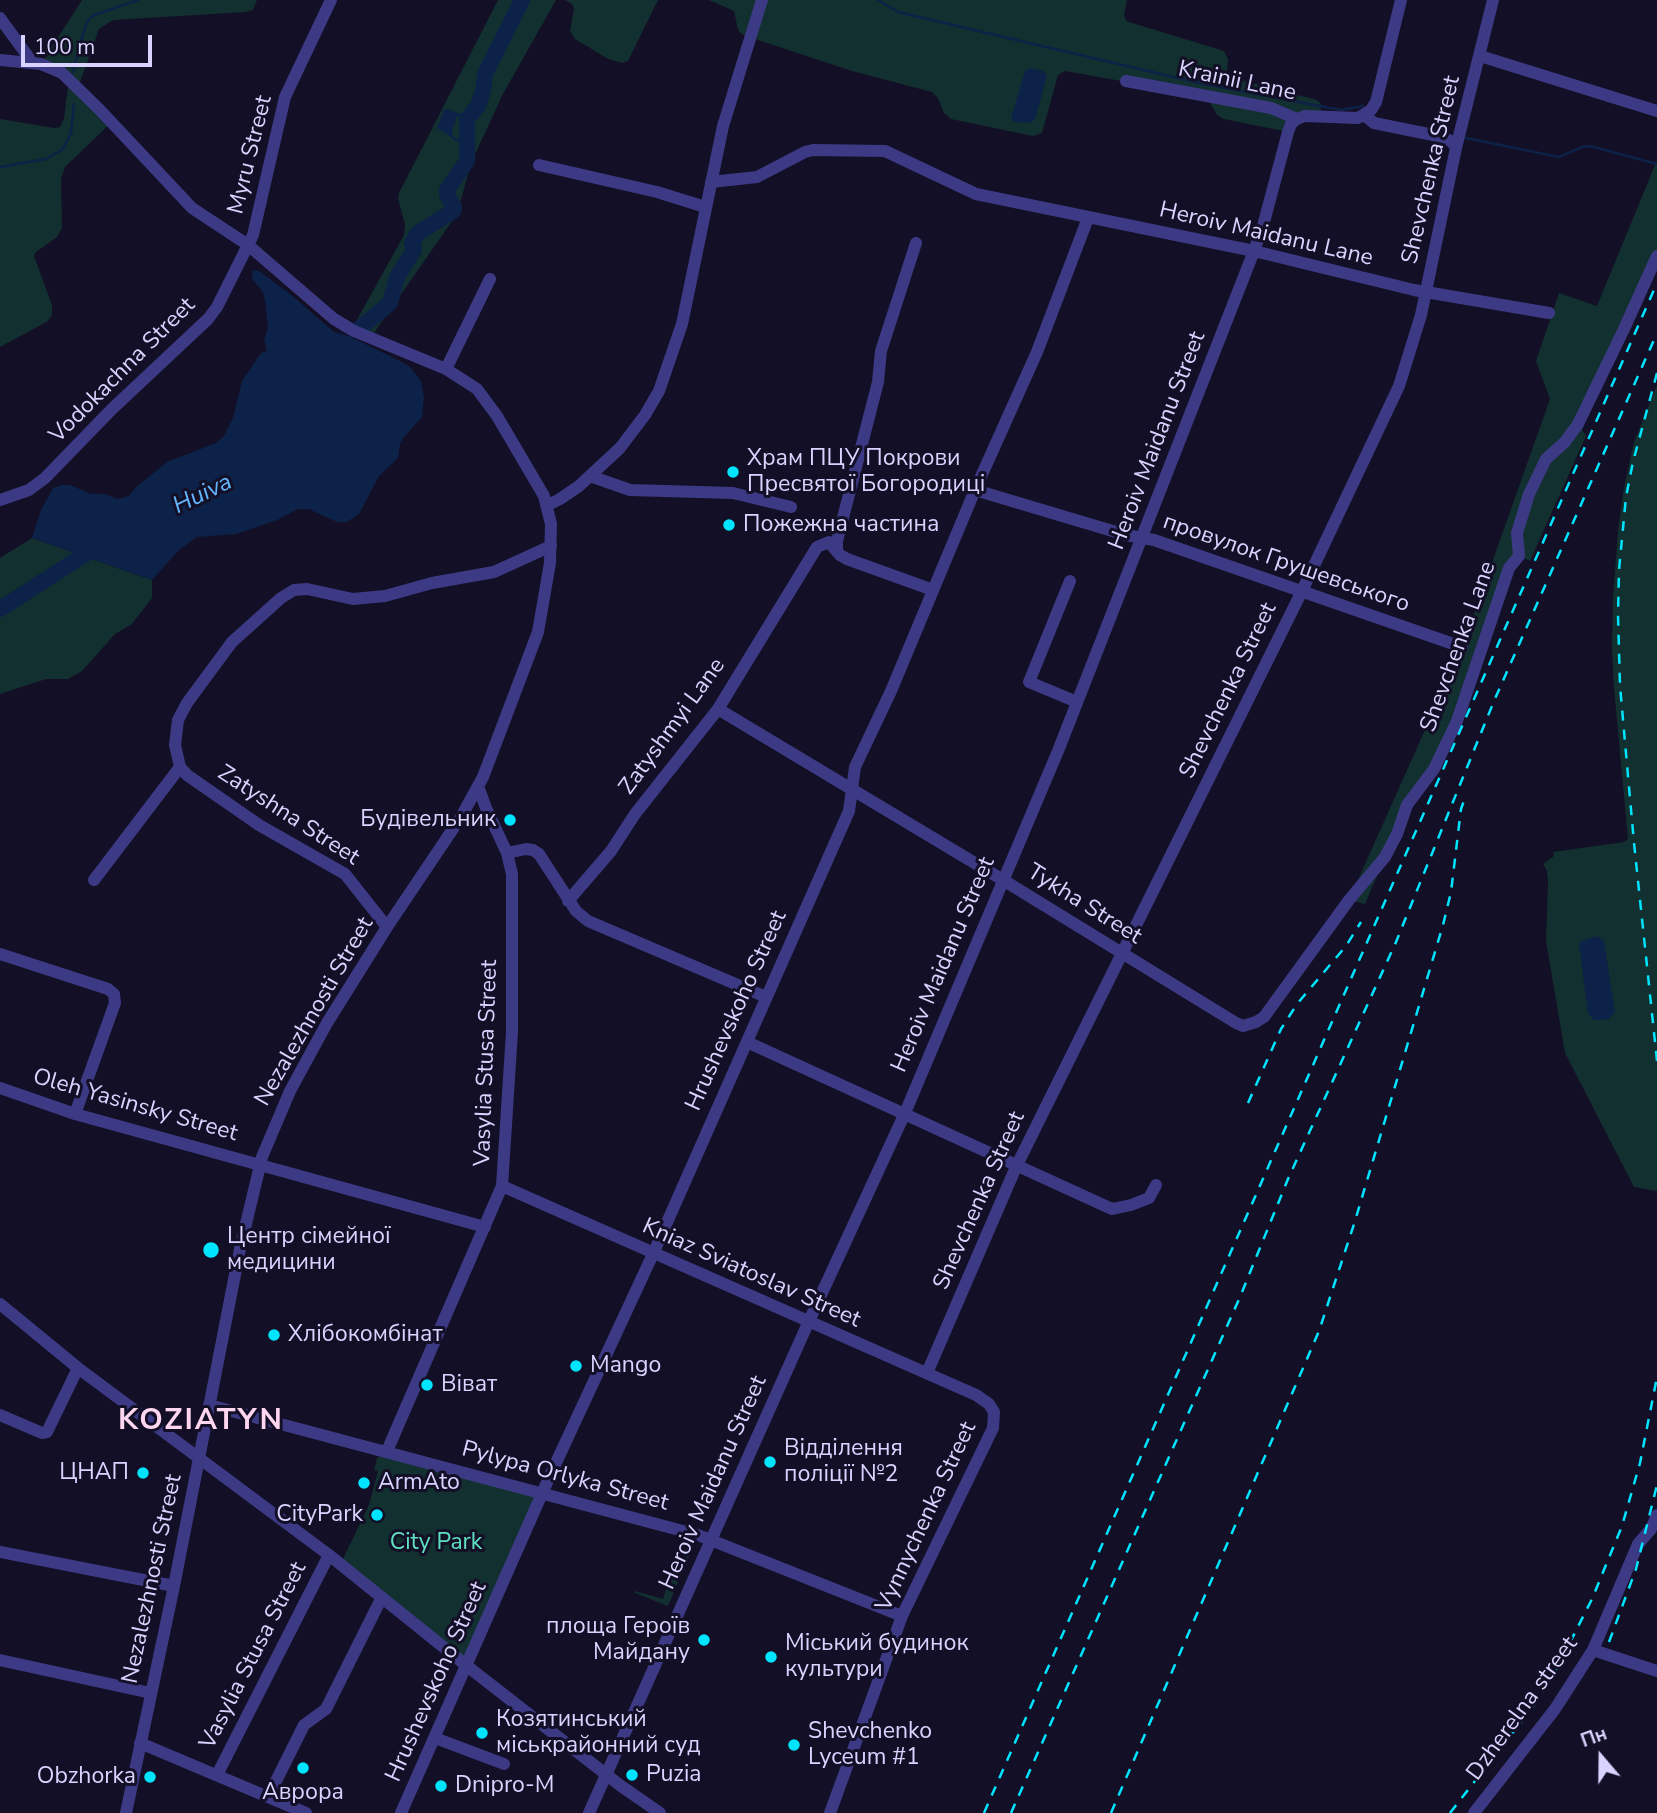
<!DOCTYPE html>
<html>
<head>
<meta charset="utf-8">
<style>
  body { margin:0 }
  #map { position:relative; width:1657px; height:1813px; overflow:hidden; background:#130f26; font-family:"Nunito Sans",sans-serif }
  canvas { display:block }
  .north { position:absolute; left:1566px; top:1722px; width:70px; height:70px; -webkit-text-stroke:5px #130f26; paint-order:stroke; rotate:340deg; font-size:19px; font-weight:700; line-height:28px; text-align:center; color:#d9d4ff }
  .north::after { content:''; display:block; margin:auto; width:24px; height:32px; background:#d9d4ff; clip-path:polygon(50% 0,100% 100%,50% 72%,0 100%) }
  .scale { position:absolute; left:21px; top:35px; width:131px; height:32px; box-sizing:border-box; border:4px solid #d9d4ff; border-top:0; padding-left:9px; font-size:21px; line-height:24px; white-space:nowrap; color:#d9d4ff; -webkit-text-stroke:5px #130f26; paint-order:stroke }
</style>
</head>
<body>
<div id="map">
<canvas width="1657" height="1813"></canvas>
<div class="north">Пн</div>
<div class="scale">100 m</div>
</div>
<script>
const c = document.querySelector('canvas').getContext('2d');
c.lineJoin = 'round';
function paint(path, color) {
  c.fillStyle = color;
  c.fill(path, 'evenodd');
}
function toPath(rows) {
  const path = new Path2D();
  for (const r of rows) {
    path.moveTo(r[0], r[1]);
    for (let i = 2; i < r.length; i += 2) path.lineTo(r[i], r[i + 1]);
  }
  return path;
}
function stroke(path, color, width, dash) {
  c.strokeStyle = color;
  c.lineWidth = width;
  c.lineCap = dash ? 'butt' : 'round';
  c.setLineDash(dash || []);
  c.stroke(path);
}
function label(font, color, halo, rows, align = 'center') {
  c.font = font + ' "Nunito Sans",sans-serif';
  c.lineWidth = 6;
  c.setLineDash([]);
  c.textBaseline = 'middle';
  c.strokeStyle = halo;
  c.fillStyle = color;
  for (const [text, x, y, turn = 0] of rows) {
    c.save();
    c.translate(x, y);
    c.rotate((+turn || 0) * Math.PI / 180);
    c.textAlign = isNaN(turn) ? turn : align;
    if (halo) c.strokeText(text, 0, 0);
    c.fillText(text, 0, 0);
    c.restore();
  }
}
const green = toPath([
  [82,0,257,0,253,10,246,12,113,20,99,29,78,88,112,122,65,167,61,179,62,228,57,237,36,252,34,256,52,305,52,315,48,321,0,347,0,119,54,128,60,127,64,119,69,79,41,64],
  [498,0,556,0,503,94,471,163,457,214,374,333,354,325,404,235,405,225,398,198,399,193],
  [565,0,658,0,628,61,622,63,608,59,575,39,570,31,574,9,572,4],
  [709,0,1127,0,1124,15,1126,21,1224,51,1228,59,1227,73,1229,77,1317,100,1321,104,1320,117,1305,116,1288,132,1224,119,1217,115,1206,96,1065,71,1058,75,1042,133,1033,136,951,119,944,113,938,98,932,92,852,71,743,35,738,30,734,11],
  [1657,160,1657,256,1578,423,1586,436,1530,561,1519,556,1429,777,1385,857,1365,904,1349,900,1462,647,1550,399,1536,361,1559,293,1597,306],
  [1657,385,1657,1191,1634,1187,1565,1053,1546,941,1548,881,1547,871,1543,864,1554,856,1553,852,1624,842,1628,839,1614,688,1612,648,1613,598,1618,531,1624,488,1634,442],
  [32,538,152,580,152,598,132,624,115,634,82,671,68,679,46,679,0,694,0,558],
  [387,1451,542,1493,467,1666,340,1565,369,1505,378,1471,374,1470,377,1458],
  [688,1550,691,1551,668,1606,635,1593,635,1591,663,1599,675,1560,684,1563]
]);
const water = toPath([
  [1030,68,1044,71,1047,76,1035,119,1031,123,1014,122,1011,118,1025,71],
  [448,109,458,113,452,132,453,138,437,128,444,110],
  [253,270,259,271,289,293,334,332,349,336,402,362,410,367,421,381,424,398,422,417,404,437,400,444,398,458,379,476,359,514,347,522,337,522,309,509,298,509,277,520,236,534,197,537,179,550,152,580,32,538,41,510,53,488,62,485,70,485,91,494,105,494,117,499,129,496,136,487,167,462,216,443,224,436,233,418,242,381,261,353,267,351,264,340,268,327,265,301,263,292,252,279],
  [1598,936,1604,941,1615,1012,1609,1019,1600,1020,1594,1020,1588,1013,1579,944,1581,941]
]);
const stream = toPath([
  [878,0,898,12,1203,84,1341,110,1363,106],
  [73,72,83,33,88,20,94,15,138,0],
  [455,115,468,115],
  [453,138,460,142,465,141],
  [1466,138,1559,157,1582,147,1590,146,1657,164],
  [0,167,46,159,63,149,71,133,74,104],
  [0,608,1,608]
]);
const river = toPath([
  [360,328,390,303,397,277,414,250,412,243,418,233,453,211,454,207,447,195,447,190,467,161,467,119,478,106,483,91,485,74,522,0],
  [0,609,98,546]
]);
const minor = toPath([
  [0,18,32,62],
  [1480,56,1657,111],
  [0,60,41,64,62,73,100,110,192,208,248,245,334,319,354,331,446,369,477,389,497,416,544,496,551,524,550,563,538,632,483,777,461,817,387,927,327,1023,290,1091,262,1157,240,1249,174,1586,126,1813],
  [1126,81,1271,108,1297,119,1305,116,1358,118,1371,110,1376,102,1401,0],
  [1364,115,1374,123,1443,137,1452,142,1456,148],
  [539,165,657,192,705,207],
  [711,182,757,177,805,152,813,150,885,151,976,194,1254,251,1414,290,1549,313],
  [446,369,490,279],
  [590,476,630,490,733,493,791,507],
  [975,490,1126,535,1154,540,1462,647],
  [0,500,29,490,45,478,112,409,208,319,217,307,253,235,285,97,331,0],
  [548,505,560,499,579,486,620,448,645,415,659,391,682,324,723,126,762,0],
  [837,551,837,541,878,382,881,351,916,243],
  [1070,581,1029,682,1077,702],
  [718,709,1003,880,1236,1023,1243,1026,1256,1022,1264,1017,1349,900,1385,857,1397,834,1407,805,1434,769,1457,721,1509,568,1519,556,1517,533,1529,494,1546,459,1565,442,1578,424,1624,329,1657,256],
  [507,853,526,849,533,850,539,854,576,911,588,921,766,997],
  [94,880,180,767],
  [568,901,611,851,635,814,718,709,817,547,829,542,840,555,847,559,933,590],
  [387,927,345,874,259,825,187,775,180,767,175,745,178,720,187,703,232,642,281,598,294,590,307,589,353,599,385,596,432,583,494,572,551,546],
  [0,954,108,989,114,994,115,1003,75,1114],
  [747,1042,1112,1209,1131,1205,1149,1198,1156,1185],
  [0,1088,75,1114,485,1227],
  [502,1186,976,1395,989,1404,994,1412,993,1428,902,1616,830,1813],
  [0,1304,78,1368,329,1555,467,1666,621,1786,660,1813],
  [927,1373,1016,1167,1302,591,1399,386,1421,315,1456,148,1493,0],
  [209,1405,698,1535,902,1616],
  [0,1415,42,1433,47,1432,78,1368],
  [387,1451,502,1186,512,1032,512,874,507,853,486,808,478,786],
  [0,1552,174,1586],
  [1593,1650,1657,1671],
  [0,1660,151,1693],
  [435,1738,504,1764],
  [140,1743,306,1813],
  [217,1775,329,1555],
  [268,1797,304,1725,326,1709,382,1597],
  [401,1813,548,1480,653,1254,849,811,855,767,891,691,975,490,1037,352,1088,218],
  [589,1813,809,1321,905,1113,1058,751,1254,251,1263,226,1288,132,1291,124,1297,119],
  [1474,1813,1555,1709,1593,1650,1638,1544,1651,1529,1657,1515]
]);
const rail = toPath([
  [1657,373,1633,462,1626,497,1619,570,1618,615,1620,686,1634,843,1657,1061],
  [1248,1103,1281,1029,1297,1004,1346,946,1361,922],
  [1609,1642,1636,1569,1657,1485],
  [984,1813,1657,283],
  [1011,1813,1240,1297,1288,1179,1396,942,1494,701,1657,333],
  [1111,1813,1319,1331,1355,1221,1443,925,1451,892,1461,809,1466,795],
  [1450,1813,1532,1708,1555,1672,1592,1599,1622,1526,1640,1463,1657,1377]
]);
const markers = [
  [733,472,7,"#00e5ff"],
  [729,525,7,"#00e5ff"],
  [510,820,7,"#00e5ff"],
  [211,1250,9,"#00e5ff"],
  [274,1335,7,"#00e5ff"],
  [576,1366,7,"#00e5ff"],
  [427,1385,7,"#00e5ff"],
  [770,1462,7,"#00e5ff"],
  [143,1473,7,"#00e5ff"],
  [364,1483,7,"#00e5ff"],
  [377,1515,7,"#00e5ff"],
  [704,1640,7,"#00e5ff"],
  [771,1657,7,"#00e5ff"],
  [482,1733,7,"#00e5ff"],
  [794,1745,7,"#00e5ff"],
  [303,1768,7,"#00e5ff"],
  [632,1775,7,"#00e5ff"],
  [150,1777,7,"#00e5ff"],
  [441,1786,7,"#00e5ff"]
];
const streetNames = [
  ["Krainii Lane",1237,82,12],
  ["Myru Street",251,155,-76],
  ["Shevchenka Street",1432,170,-77],
  ["Heroiv Maidanu Lane",1266,235,13],
  ["Vodokachna Street",123,371,-45],
  ["Heroiv Maidanu Street",1158,441,-69],
  ["провулок Грушевського",1286,564,19],
  ["Shevchenka Lane",1459,647,-70],
  ["Shevchenka Street",1229,691,-64],
  ["Zatyshmyi Lane",673,727,-54],
  ["Zatyshna Street",288,816,33],
  ["Tykha Street",1084,905,32],
  ["Heroiv Maidanu Street",944,965,-67],
  ["Hrushevskoho Street",737,1011,-66],
  ["Nezalezhnosti Street",315,1012,-60],
  ["Vasylia Stusa Street",487,1063,-88],
  ["Oleh Yasinsky Street",135,1106,16],
  ["Shevchenka Street",980,1201,-66],
  ["Kniaz Sviatoslav Street",751,1274,24],
  ["Pylypa Orlyka Street",565,1477,15],
  ["Heroiv Maidanu Street",714,1483,-66],
  ["Vynnychenka Street",927,1517,-65],
  ["Nezalezhnosti Street",153,1579,-78],
  ["Vasylia Stusa Street",254,1656,-63],
  ["Hrushevskoho Street",437,1682,-66],
  ["Dzherelna street",1523,1709,-54]
];
const poiNames = [
  ["Храм ПЦУ Покрови",747,459],
  ["Пресвятої Богородиці",747,485],
  ["Пожежна частина",743,525],
  ["Будівельник",496,820,"right"],
  ["Центр сімейної",227,1237],
  ["медицини",227,1263],
  ["Хлібокомбінат",288,1335],
  ["Mango",590,1366],
  ["Віват",441,1385],
  ["Відділення",784,1449],
  ["поліції №2",784,1475],
  ["ЦНАП",129,1473,"right"],
  ["ArmAto",378,1483],
  ["CityPark",363,1515,"right"],
  ["площа Героїв",690,1627,"right"],
  ["Майдану",690,1653,"right"],
  ["Міський будинок",785,1644],
  ["культури",785,1670],
  ["Козятинський",496,1720],
  ["міськрайонний суд",496,1746],
  ["Shevchenko",808,1732],
  ["Lyceum #1",808,1758],
  ["Puzia",646,1775],
  ["Obzhorka",136,1777,"right"],
  ["Dnipro-M",455,1786],
  ["Аврора",303,1793,"center"]
];
const parkNames = [
  ["City Park",436,1543]
];
const waterNames = [
  ["Huiva",203,495,-26]
];
const districtNames = [
  ["KOZIATYN",201,1422]
];
paint(green, '#12302f');
paint(water, '#0c2248');
stroke(stream, '#0c2248', 2.5);
stroke(river, '#0c2248', 16);
stroke(minor, '#3d3a85', 12);
stroke(rail, '#00e5ff', 2.5, [10, 9]);
for (const [x, y, r, color] of markers) {
  const dot = new Path2D();
  dot.arc(x, y, r, 0, 2 * Math.PI);
  c.fillStyle = color;
  c.fill(dot);
  stroke(dot, '#130f26', 2.5);
}
label('23px', '#d9d4ff', '#130f26', streetNames);
label('23px', '#d9d4ff', '#130f26', poiNames, 'left');
label('23px', '#5fe0c0', '#130f26', parkNames);
label('italic 24px', '#62b6ff', '#130f26', waterNames);
c.letterSpacing = '2px';
label('bold 30px', '#ffd6f0', '#130f26', districtNames);
c.letterSpacing = '0px';
</script>
</body>
</html>
